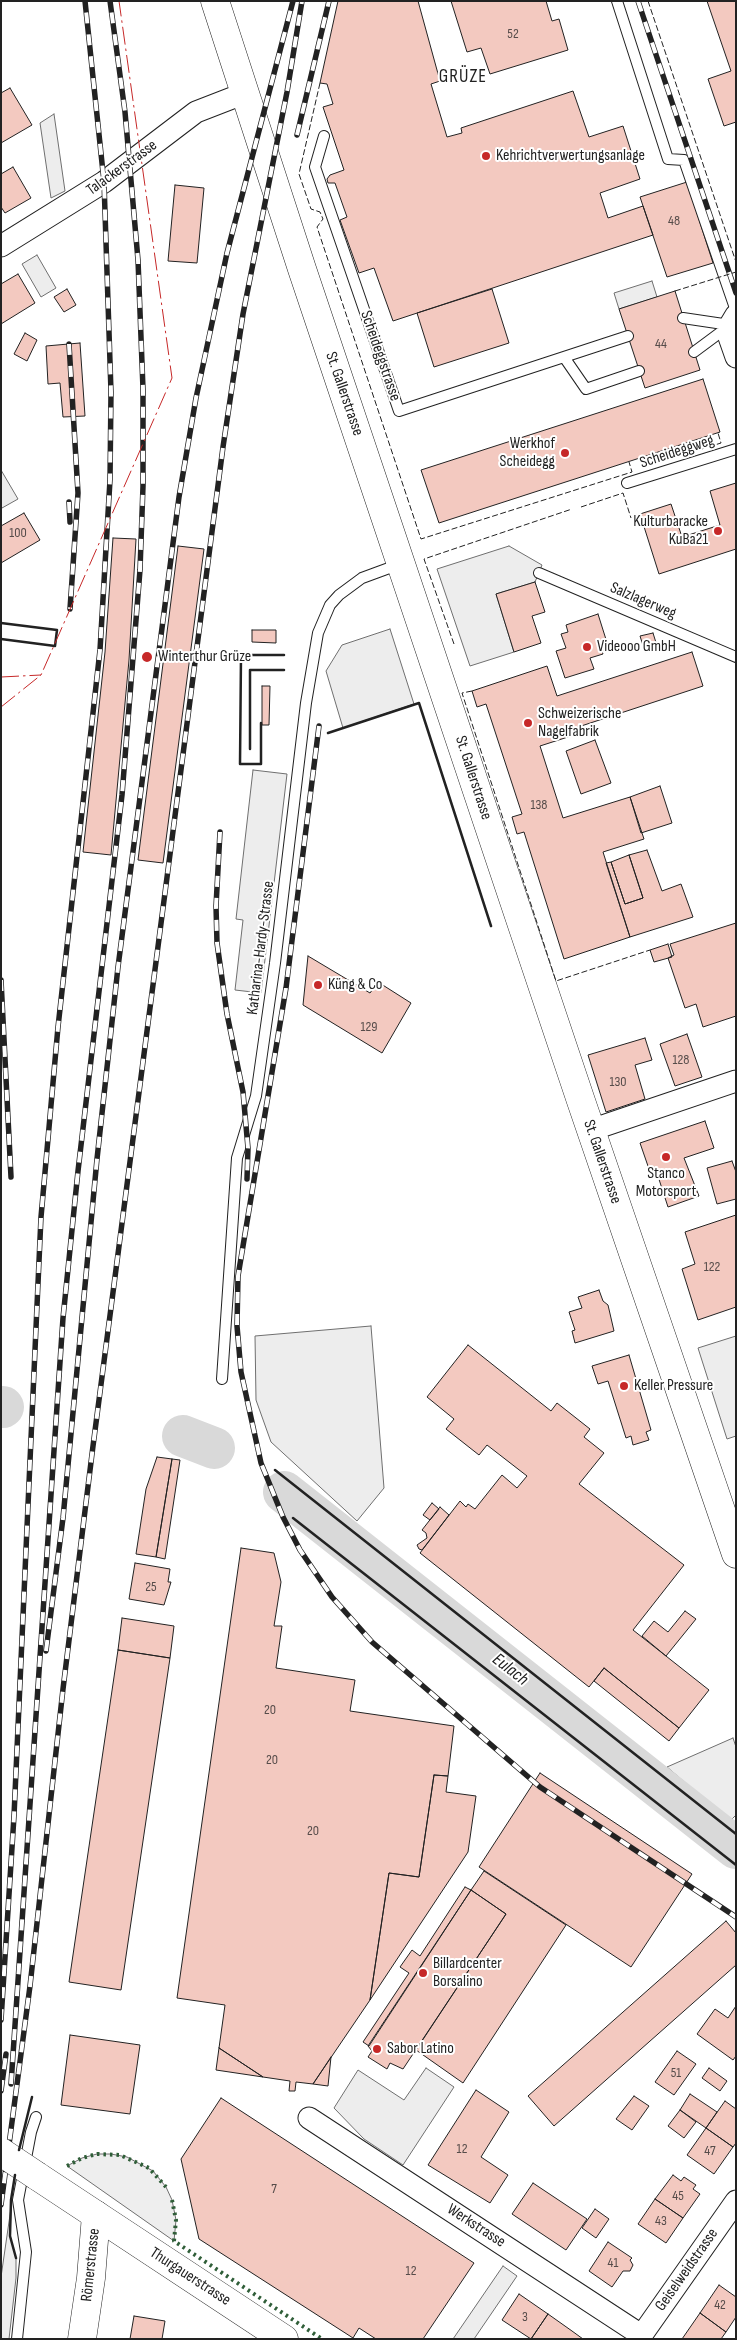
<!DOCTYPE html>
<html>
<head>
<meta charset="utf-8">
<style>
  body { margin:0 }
  #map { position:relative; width:737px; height:2340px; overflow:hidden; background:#fff; font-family:"Sofia Sans Condensed",sans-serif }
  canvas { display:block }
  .frame { position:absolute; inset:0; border:2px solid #222; pointer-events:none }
</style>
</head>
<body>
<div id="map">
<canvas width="737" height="2340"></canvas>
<div class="frame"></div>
</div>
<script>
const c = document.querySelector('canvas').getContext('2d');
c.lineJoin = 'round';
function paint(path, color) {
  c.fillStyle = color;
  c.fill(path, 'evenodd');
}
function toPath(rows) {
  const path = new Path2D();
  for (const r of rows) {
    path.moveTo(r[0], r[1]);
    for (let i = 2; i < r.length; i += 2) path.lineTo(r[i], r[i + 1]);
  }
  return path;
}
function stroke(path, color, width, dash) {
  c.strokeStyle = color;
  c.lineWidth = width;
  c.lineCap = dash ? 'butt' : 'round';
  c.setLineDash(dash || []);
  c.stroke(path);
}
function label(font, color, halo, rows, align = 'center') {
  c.font = font + ' "Sofia Sans Condensed",sans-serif';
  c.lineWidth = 4;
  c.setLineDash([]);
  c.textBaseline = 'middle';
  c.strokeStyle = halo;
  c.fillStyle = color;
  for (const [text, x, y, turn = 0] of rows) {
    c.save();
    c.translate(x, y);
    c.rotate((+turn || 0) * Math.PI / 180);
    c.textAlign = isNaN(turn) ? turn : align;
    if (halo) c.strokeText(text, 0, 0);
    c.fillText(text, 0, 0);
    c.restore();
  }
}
const green = toPath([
  [97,2154,111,2154,127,2157,153,2171,166,2187,172,2200,176,2220,174,2241,67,2166,82,2158,97,2154],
  [11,2208,10,2236,16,2258,16,2278,9,2339,1,2339,1,2277,11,2208]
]);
const parking = toPath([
  [54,114,65,191,51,198,40,123,54,114],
  [37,255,56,288,41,297,22,264,37,255],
  [652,281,657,297,619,309,614,293,652,281],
  [1,470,18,499,2,508,1,506,1,470],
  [509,546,542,565,535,582,496,594,514,652,470,666,437,569,509,546],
  [390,629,414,704,343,728,326,671,342,645,390,629],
  [253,770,287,774,261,993,235,990,243,920,236,919,253,770],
  [371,1326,384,1488,357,1521,271,1442,256,1400,255,1336,371,1326],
  [736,1336,736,1436,727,1439,698,1348,736,1336],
  [733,1738,736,1747,736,1815,730,1821,667,1767,733,1738],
  [426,2068,454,2087,403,2165,364,2139,334,2108,358,2070,404,2100,426,2068],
  [503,2266,517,2276,474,2339,453,2339,503,2266]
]);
const river = toPath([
  [1,1407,3,1407],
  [183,1436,214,1448],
  [284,1492,736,1848]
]);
const building = toPath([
  [338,1,418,1,440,81,431,84,447,137,462,133,461,128,573,91,589,137,623,126,640,179,600,193,608,218,643,206,653,235,393,321,374,268,359,273,340,220,347,217,335,183,328,183,327,179,330,175,344,170,323,107,333,104,327,84,320,83,338,1],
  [451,1,546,1,552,21,559,19,568,50,490,74,481,48,467,52,451,1],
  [707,1,736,1,736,122,724,126,708,79,731,71,707,1],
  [10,88,32,125,1,143,1,93,10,88],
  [13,167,31,198,5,213,1,207,1,174,13,167],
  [687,182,713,263,667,277,640,197,687,182],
  [175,185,204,188,197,263,168,261,175,185],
  [18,274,35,303,1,324,1,284,18,274],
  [67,289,76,305,64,312,54,297,67,289],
  [492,289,509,343,434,367,417,313,492,289],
  [675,291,700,370,645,388,619,309,675,291],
  [25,333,37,340,27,361,14,354,25,333],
  [80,343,85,416,63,417,60,383,48,384,46,346,80,343],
  [703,379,720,432,439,523,421,470,703,379],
  [736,483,736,549,659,574,640,514,671,504,682,537,720,525,710,491,736,483],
  [24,513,40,540,1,563,1,526,24,513],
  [113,538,136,539,129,660,111,855,83,852,105,652,113,538],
  [178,546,204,549,163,863,138,860,178,546],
  [535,582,545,612,532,616,541,643,514,652,496,594,535,582],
  [598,614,609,649,602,651,603,654,590,658,594,669,565,678,556,651,566,648,561,634,568,632,566,625,598,614],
  [252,630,276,630,276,643,252,642,252,630],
  [653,633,658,649,645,652,640,636,653,633],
  [692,652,703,686,569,730,571,736,540,746,563,818,630,797,644,839,603,852,630,937,564,959,524,832,517,834,512,817,522,814,486,704,477,707,472,691,547,666,557,696,692,652],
  [262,686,270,686,269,725,262,725,262,686],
  [595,740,611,783,581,794,566,751,595,740],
  [660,786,672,823,641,833,630,797,660,786],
  [647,850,662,891,681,884,693,917,630,937,606,863,611,862,625,904,643,898,629,855,647,850],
  [629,855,643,898,625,904,611,862,629,855],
  [736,923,736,1016,703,1027,696,1004,685,1008,668,958,674,955,670,944,736,923],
  [668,944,672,957,654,962,650,950,668,944],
  [308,956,370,993,378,982,411,1003,382,1053,303,1005,308,956],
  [687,1034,702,1077,675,1086,660,1044,687,1034],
  [645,1038,652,1060,635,1065,645,1099,606,1112,588,1055,645,1038],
  [705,1121,714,1148,684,1158,699,1196,668,1207,655,1167,649,1169,640,1143,705,1121],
  [732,1161,736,1172,736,1199,717,1204,707,1168,732,1161],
  [736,1215,736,1307,698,1320,682,1269,695,1264,685,1232,736,1215],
  [599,1290,603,1301,608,1305,614,1331,575,1343,572,1331,575,1330,569,1312,582,1308,578,1297,599,1290],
  [468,1345,551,1411,557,1403,590,1429,584,1437,604,1453,579,1484,684,1565,633,1630,709,1690,679,1728,604,1668,589,1687,420,1553,460,1501,466,1507,468,1504,475,1509,502,1475,517,1488,527,1476,487,1445,479,1455,446,1429,454,1419,427,1397,468,1345],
  [629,1355,651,1430,646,1432,649,1440,633,1445,631,1436,626,1438,608,1381,598,1384,592,1366,629,1355],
  [157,1457,172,1459,156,1557,136,1554,146,1489,157,1457],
  [172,1459,180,1460,165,1559,156,1557,172,1459],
  [432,1503,439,1509,430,1520,423,1515,432,1503],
  [440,1507,449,1515,422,1550,419,1549,417,1545,427,1538,426,1533,422,1530,440,1507],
  [241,1548,274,1553,281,1582,274,1626,282,1626,276,1668,355,1680,350,1711,454,1726,448,1776,434,1775,419,1877,389,1873,370,2000,313,2084,296,2082,295,2091,289,2091,290,2081,263,2077,219,2048,225,2005,177,1998,241,1548],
  [135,1563,170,1569,168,1582,171,1582,164,1605,129,1599,135,1563],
  [685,1611,696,1619,666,1656,642,1636,654,1621,668,1632,685,1611],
  [122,1618,174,1626,170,1658,118,1650,122,1618],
  [118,1650,170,1658,121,1990,69,1982,118,1650],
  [604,1668,679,1728,669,1741,594,1681,604,1668],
  [540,1773,692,1874,631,1967,479,1867,540,1773],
  [434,1775,448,1776,446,1792,476,1796,468,1852,370,2000,389,1873,419,1877,434,1775],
  [484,1871,566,1925,463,2083,416,2050,506,1914,471,1890,484,1871],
  [465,1887,471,1890,369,2046,363,2042,409,1973,400,1967,412,1950,420,1956,465,1887],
  [471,1890,506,1914,403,2069,390,2063,387,2069,368,2057,372,2051,368,2046,471,1890],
  [726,1921,736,1933,736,1965,554,2126,528,2096,726,1921],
  [736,2006,736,2056,733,2060,697,2034,715,2009,728,2018,736,2006],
  [70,2035,140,2045,130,2114,61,2105,70,2035],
  [219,2048,263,2077,216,2070,219,2048],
  [677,2051,696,2064,674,2095,655,2082,677,2051],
  [331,2057,328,2086,313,2084,331,2057],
  [709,2068,727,2081,720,2091,702,2078,709,2068],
  [476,2090,509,2112,481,2157,508,2175,490,2203,428,2165,476,2090],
  [690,2094,717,2112,706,2128,680,2110,690,2094],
  [634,2096,649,2106,632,2130,616,2119,634,2096],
  [221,2098,474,2263,423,2339,376,2339,359,2328,353,2338,199,2239,181,2159,221,2098],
  [725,2101,736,2109,736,2143,733,2147,706,2128,725,2101],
  [680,2110,696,2122,684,2138,668,2126,680,2110],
  [706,2128,733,2147,714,2174,687,2155,706,2128],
  [673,2175,681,2181,684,2177,696,2185,693,2189,700,2194,683,2218,655,2199,673,2175],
  [533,2183,587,2219,566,2250,512,2214,533,2183],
  [655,2199,683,2218,666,2243,638,2224,655,2199],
  [595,2209,609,2219,596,2238,582,2228,595,2209],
  [608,2242,632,2258,630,2260,633,2265,630,2271,623,2271,612,2287,589,2271,608,2242],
  [719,2285,736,2297,736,2317,726,2332,700,2313,719,2285],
  [519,2294,548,2314,531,2339,502,2320,519,2294],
  [700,2313,726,2332,721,2339,682,2339,700,2313],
  [548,2314,572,2331,583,2339,531,2339,548,2314],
  [134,2316,165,2321,162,2339,130,2339,134,2316]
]);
const service = toPath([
  [617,1,668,159,684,160,736,311],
  [324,136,315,167,399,411,628,336],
  [683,318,730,325],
  [694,352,729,326],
  [564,357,586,389,639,371],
  [627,483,736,449],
  [539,573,736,657],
  [222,1379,237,1158,256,1096,275,963,306,703,318,633,330,605,339,595,362,578,400,564],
  [17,2339,26,2252,18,2200,31,2132,36,2117]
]);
const minor = toPath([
  [1,246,104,182,196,112,245,93],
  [736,315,730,325,729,337,736,357],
  [591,1130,736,1081],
  [309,2118,641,2335],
  [639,2339,736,2201]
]);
const secondary = toPath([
  [82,2339,91,2278,96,2215]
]);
const primary = toPath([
  [215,1,302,269,581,1101,736,1554],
  [37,2176,284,2339]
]);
const rail = toPath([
  [638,1,736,293],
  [297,135,329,1],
  [69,344,78,493,70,609],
  [69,502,70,522],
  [319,726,286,988,238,1276,237,1326,241,1372,261,1463,283,1517,300,1550,332,1597,372,1642,540,1787,736,1917],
  [220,832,216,906,217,943,227,1014,243,1092,248,1148,247,1179],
  [1,980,11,1177],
  [46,1651,63,1518,97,1159,118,967,179,497,196,398,227,253,293,1],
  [1,2020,14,1816,41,1217,58,1027,100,650,110,480,111,392,104,182,85,1],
  [11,2084,63,1318,78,1171,122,795,140,570,143,486,143,389,138,260,125,112,110,1],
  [1,2091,6,2054],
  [1,2205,30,1986,63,1689,93,1446,223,447,243,314,287,92,302,1]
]);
const primaryBridge = toPath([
  [1,2152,37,2176]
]);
const hedge = toPath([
  [67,2166,82,2158,97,2154,120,2155,149,2168,166,2187],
  [172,2200,176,2220,174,2241,322,2339]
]);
const fence = toPath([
  [648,1,736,262],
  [320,83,299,174,311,209,320,212,323,219,317,227,421,539,632,472,629,462],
  [675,291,736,272],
  [683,444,686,454,721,443,718,433],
  [641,458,644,467,675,457,672,448],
  [581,507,623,493,631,518],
  [454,644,424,559,572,509],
  [472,691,462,693,556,981,650,950]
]);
const wall = toPath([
  [1,623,57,630,55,646,1,639],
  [261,723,261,764,240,764,241,655,284,655],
  [328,733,419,703,491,926],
  [250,749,250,670,284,670],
  [275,1470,736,1834],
  [293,1518,736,1865],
  [19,2150,32,2097],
  [15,2175,11,2200,10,2236,16,2258]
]);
const power = toPath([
  [1,677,41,675],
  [1,707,41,675,172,378,119,1]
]);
const markers = [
  [486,156,5,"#c62828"],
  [565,453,5,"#c62828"],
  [718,531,5,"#c62828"],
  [587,647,5,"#c62828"],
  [147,657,6,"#c62828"],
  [528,723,5,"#c62828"],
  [318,985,5,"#c62828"],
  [666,1157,5,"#c62828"],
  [624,1386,5,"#c62828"],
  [423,1973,5,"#c62828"],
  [377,2049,5,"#c62828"]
];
const numberNames = [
  ["52",513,34],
  ["48",674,221],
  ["44",661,344],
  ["100",18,533],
  ["138",539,805],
  ["129",369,1027],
  ["128",681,1060],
  ["130",618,1082],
  ["122",712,1267],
  ["25",151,1587],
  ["20",270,1710],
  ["20",272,1760],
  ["20",313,1831],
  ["51",676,2073],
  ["12",462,2149],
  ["47",710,2151],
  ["7",274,2189],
  ["45",678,2196],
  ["43",661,2221],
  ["41",613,2263],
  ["12",411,2271],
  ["42",720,2305],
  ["3",525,2317]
];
const poiNames = [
  ["Kehrichtverwertungsanlage",496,156],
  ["Werkhof",555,444,"right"],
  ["Scheidegg",555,462,"right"],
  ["Kulturbaracke",708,522,"right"],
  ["KuBa21",708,540,"right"],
  ["Videooo GmbH",597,647],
  ["Winterthur Grüze",158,657],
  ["Schweizerische",538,714],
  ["Nagelfabrik",538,732],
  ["Küng & Co",328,985],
  ["Stanco",666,1174,"center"],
  ["Motorsport",666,1192,"center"],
  ["Keller Pressure",634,1386],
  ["Billardcenter",433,1964],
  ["Borsalino",433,1982],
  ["Sabor Latino",387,2049]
];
const streetNames = [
  ["Talackerstrasse",122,168,-36],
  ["Scheideggstrasse",380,356,71],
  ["St. Gallerstrasse",344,394,71],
  ["Scheideggweg",677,452,-18],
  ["Salzlagerweg",643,601,23],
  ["St. Gallerstrasse",473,778,72],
  ["Katharina-Hardy-Strasse",261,948,-83],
  ["St. Gallerstrasse",602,1162,71],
  ["Werkstrasse",476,2226,33],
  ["Römerstrasse",91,2265,-84],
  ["Geiselweidstrasse",687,2270,-55],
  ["Thurgauerstrasse",190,2277,33]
];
const waterNames = [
  ["Eulach",510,1670,38]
];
const quarterNames = [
  ["GRÜZE",463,77]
];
paint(green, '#eee');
stroke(green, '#6f6f6f', 1);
paint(parking, '#ededed');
stroke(parking, '#6f6f6f', 1);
stroke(river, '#d9d9d9', 42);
paint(building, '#f3c9c0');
stroke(building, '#222', 1);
stroke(service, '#222', 12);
stroke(minor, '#222', 23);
stroke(secondary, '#222', 29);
stroke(primary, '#222', 29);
stroke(service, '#fff', 10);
stroke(minor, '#fff', 21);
stroke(secondary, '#fff', 28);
stroke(primary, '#fff', 28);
stroke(rail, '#222', 5.5);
stroke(rail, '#fff', 4, [11]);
stroke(primaryBridge, '#222', 29, []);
stroke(primaryBridge, '#fff', 28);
stroke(hedge, '#2f5e38', 4, [2.5, 4]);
stroke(fence, '#222', 1, [6, 2.5]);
stroke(wall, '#222', 2.5);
stroke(power, '#c62828', 1, [18, 4, 2.5, 4]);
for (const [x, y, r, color] of markers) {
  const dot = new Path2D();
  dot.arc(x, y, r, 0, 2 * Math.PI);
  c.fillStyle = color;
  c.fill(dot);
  stroke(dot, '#fff', 2);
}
label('14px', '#564c4a', null, numberNames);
label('16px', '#222', '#fff', poiNames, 'left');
label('16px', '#222', '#fff', streetNames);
label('italic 18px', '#222', '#fff', waterNames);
c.letterSpacing = '1px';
label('19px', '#222', '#fff', quarterNames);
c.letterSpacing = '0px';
</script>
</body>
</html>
